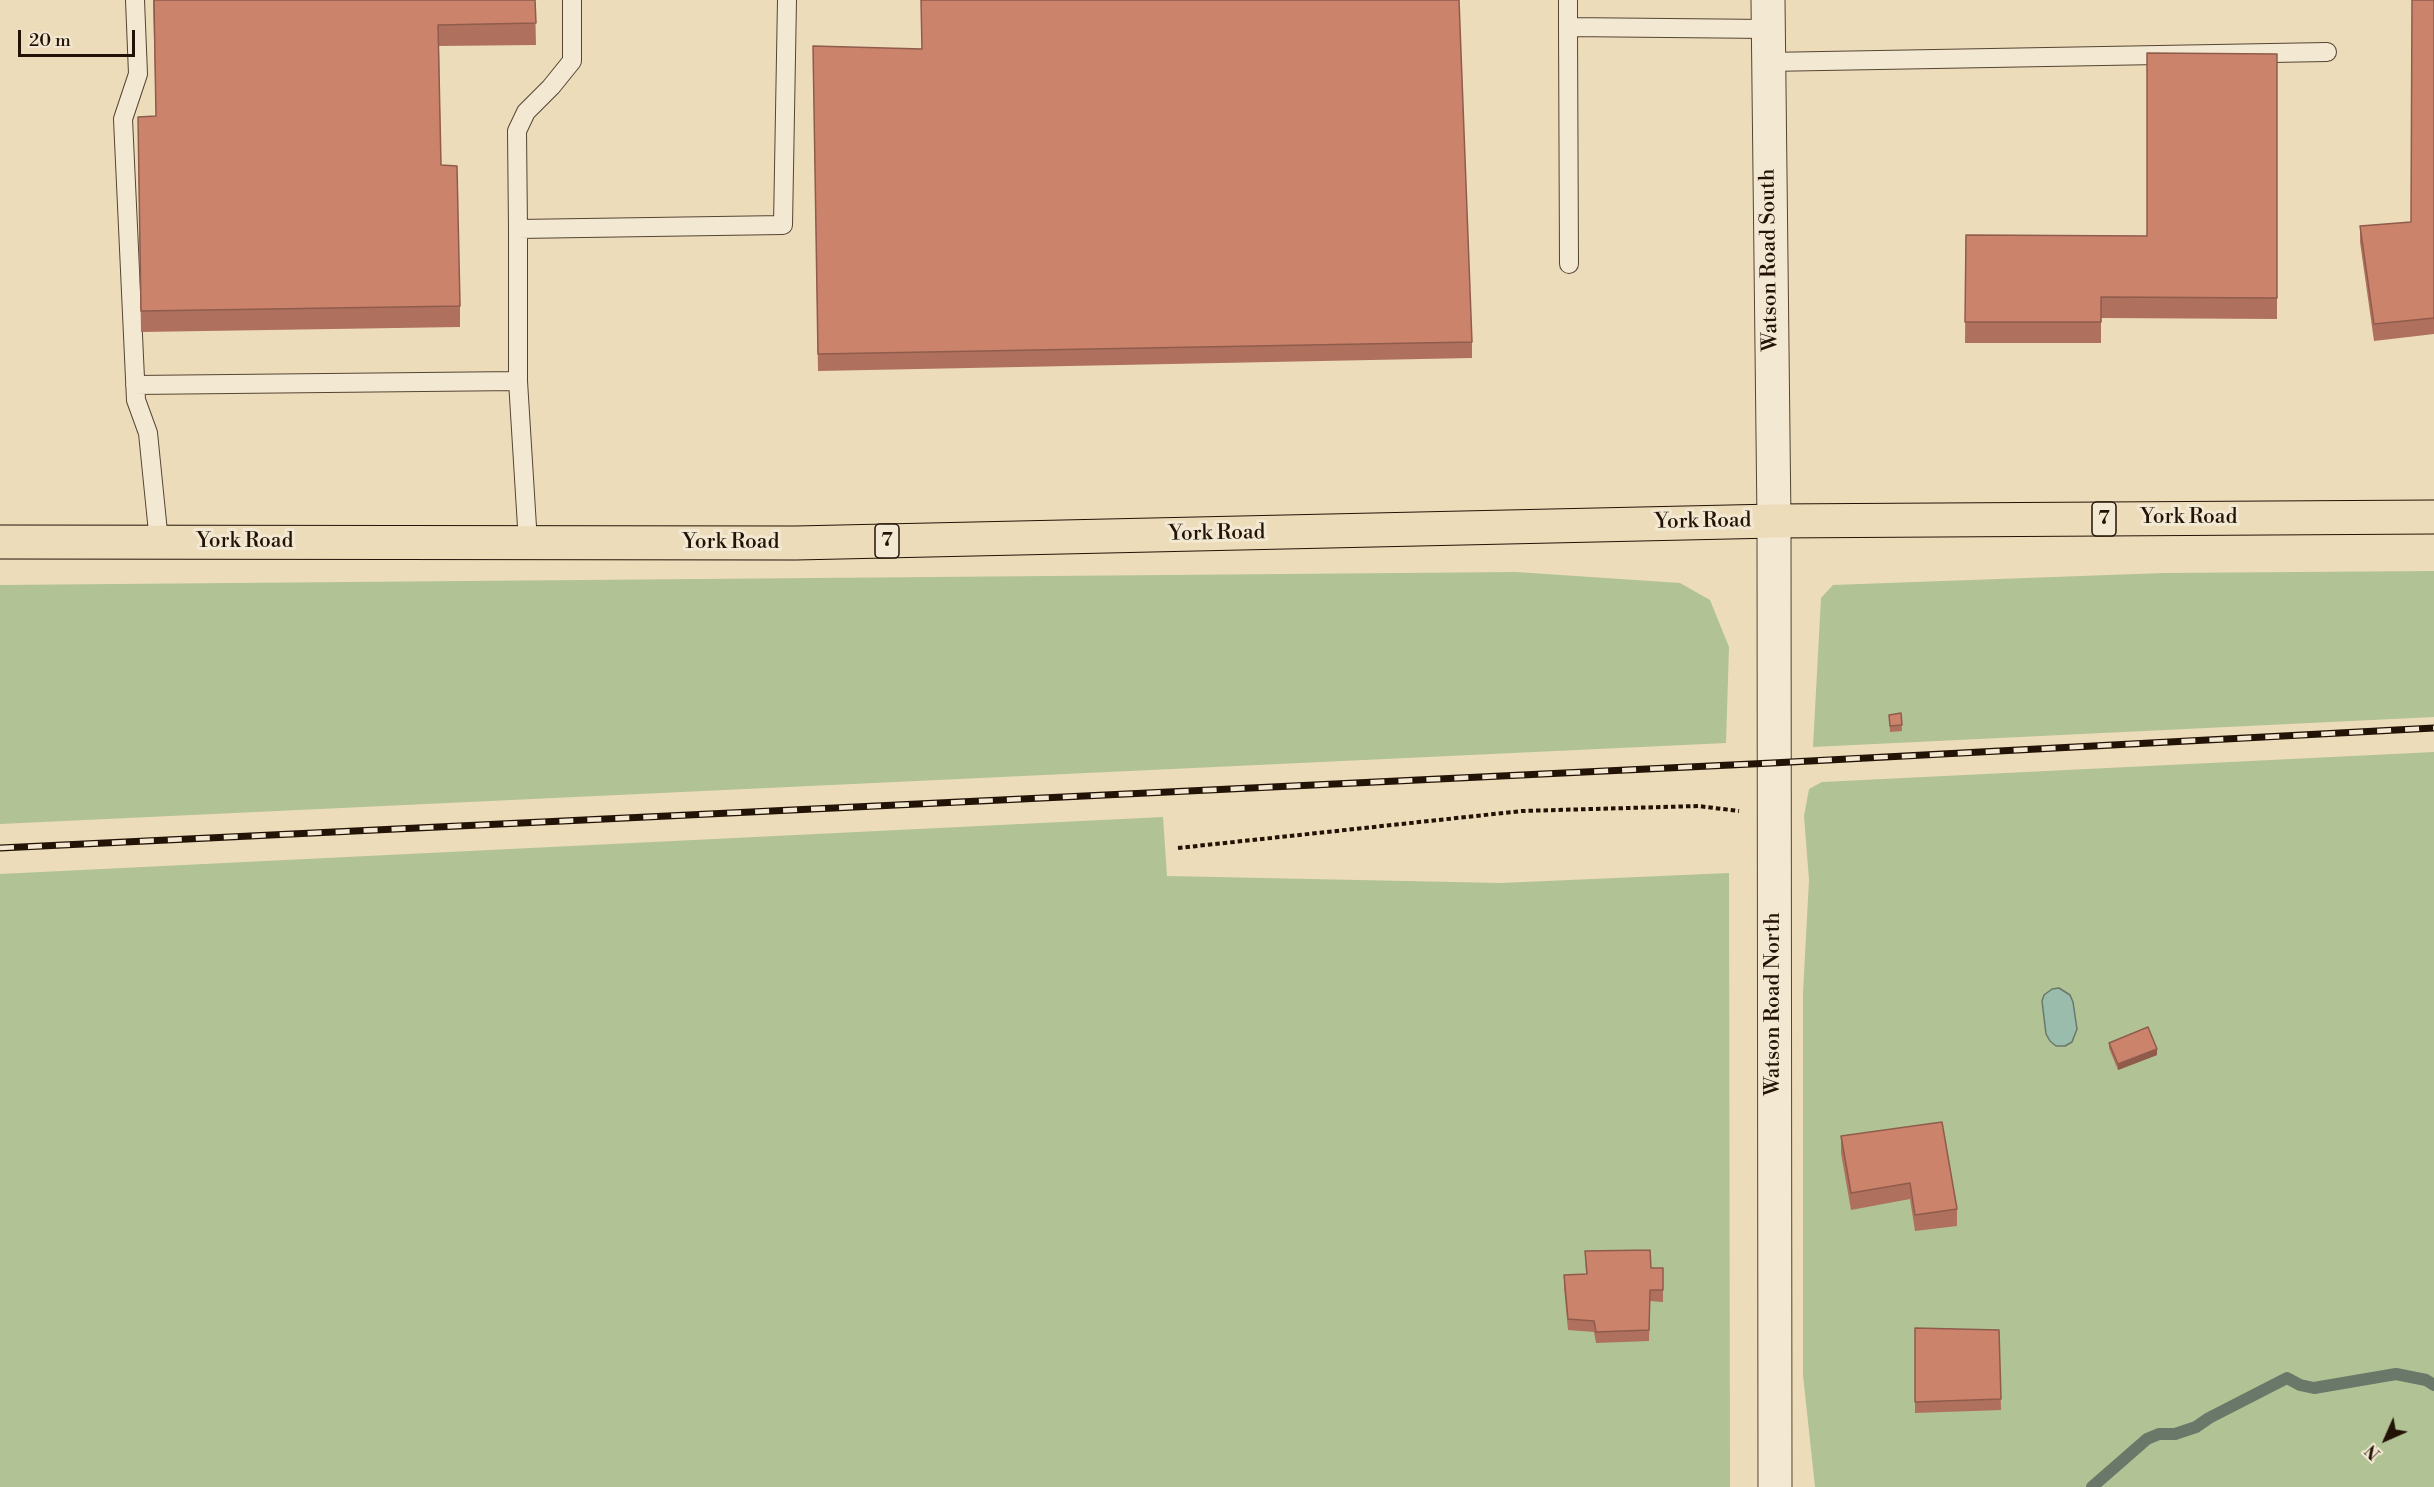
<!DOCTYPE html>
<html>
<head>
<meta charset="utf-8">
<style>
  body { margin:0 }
  #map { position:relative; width:2434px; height:1487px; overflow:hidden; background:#ecdcba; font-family:"Libre Bodoni",serif }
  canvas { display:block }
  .north { position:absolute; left:2356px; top:1409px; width:60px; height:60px; -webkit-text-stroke:4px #f3e8d2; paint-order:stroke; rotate:225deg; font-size:16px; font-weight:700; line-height:24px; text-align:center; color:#231306 }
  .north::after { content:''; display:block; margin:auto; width:21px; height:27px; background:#231306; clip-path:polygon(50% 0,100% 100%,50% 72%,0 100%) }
  .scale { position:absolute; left:18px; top:30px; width:117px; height:27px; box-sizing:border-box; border:3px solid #231306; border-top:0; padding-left:8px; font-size:18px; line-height:21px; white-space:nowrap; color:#231306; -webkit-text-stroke:4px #f3e8d2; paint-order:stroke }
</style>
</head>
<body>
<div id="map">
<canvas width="2434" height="1487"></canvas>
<div class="north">N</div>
<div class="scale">20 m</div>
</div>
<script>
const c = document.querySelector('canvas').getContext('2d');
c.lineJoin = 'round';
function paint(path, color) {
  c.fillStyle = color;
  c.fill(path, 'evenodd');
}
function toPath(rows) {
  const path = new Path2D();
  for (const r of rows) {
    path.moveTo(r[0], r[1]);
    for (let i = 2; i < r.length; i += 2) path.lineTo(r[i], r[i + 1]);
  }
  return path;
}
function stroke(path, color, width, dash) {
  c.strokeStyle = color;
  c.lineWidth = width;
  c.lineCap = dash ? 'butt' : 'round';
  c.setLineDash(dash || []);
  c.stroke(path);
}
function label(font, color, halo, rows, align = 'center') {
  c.font = font + ' "Libre Bodoni",serif';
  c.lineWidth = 6;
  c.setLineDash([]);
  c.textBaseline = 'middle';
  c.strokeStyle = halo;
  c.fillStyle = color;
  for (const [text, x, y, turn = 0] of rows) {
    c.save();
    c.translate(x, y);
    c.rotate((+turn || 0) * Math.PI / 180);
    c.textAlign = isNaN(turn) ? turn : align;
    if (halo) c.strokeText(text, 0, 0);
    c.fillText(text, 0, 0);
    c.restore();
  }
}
const green = toPath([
  [2434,571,2434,717,1813,747,1821,598,1833,585,2164,573],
  [1516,572,1680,583,1710,600,1729,647,1726,743,0,824,0,585],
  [2434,752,2434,1487,1815,1487,1803,1375,1803,993,1809,880,1804,816,1809,789,1822,782],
  [1163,817,1167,876,1501,883,1729,873,1730,1487,0,1487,0,874]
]);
const water = toPath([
  [2059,988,2070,995,2073,1002,2077,1029,2072,1042,2065,1046,2056,1046,2050,1041,2046,1034,2042,1001,2044,995,2052,989,2059,988]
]);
const stream = toPath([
  [2092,1487,2147,1439,2159,1434,2175,1434,2196,1427,2209,1418,2287,1378,2300,1385,2314,1388,2396,1374,2426,1380,2434,1385]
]);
const path = toPath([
  [1178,848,1522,811,1698,806,1739,811]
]);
const lane = toPath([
  [135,0,138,74,123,119,136,400,148,433,159,542],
  [1568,27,1568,0],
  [1767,62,2327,52],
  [518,229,517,131,526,112,551,87,572,61,572,0],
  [1569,264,1568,27,1768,29],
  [518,381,518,229,783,225,787,0],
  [135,385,518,381,528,543]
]);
const street = toPath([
  [1768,0,1774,521,1775,1487]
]);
const primary = toPath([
  [0,542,796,543,1774,521,2434,517]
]);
const rail = toPath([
  [0,848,1772,763,2434,728]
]);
const wall = toPath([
  [153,0,535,0,536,45,439,46,441,165,460,306,460,327,141,332,138,138,156,117],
  [2434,0,2434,334,2374,341,2360,242,2360,226,2411,222],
  [813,46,1472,342,1472,358,818,371],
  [2277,54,2277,319,2101,318,2101,343,1965,343,1966,235,2147,236],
  [1901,713,1902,731,1890,732,1889,715],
  [2109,1043,2157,1055,2118,1070,2109,1048],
  [1841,1136,1957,1209,1957,1226,1915,1231,1910,1199,1851,1210,1841,1153],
  [1585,1251,1651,1268,1663,1268,1663,1302,1650,1301,1649,1341,1596,1343,1594,1332,1568,1330,1564,1287,1564,1275,1586,1274],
  [1915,1328,1999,1330,2001,1410,1915,1413]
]);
const shadedWall = toPath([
  [2157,1049,2157,1055,2118,1070,2118,1064]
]);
const building = toPath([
  [154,0,535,0,536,23,438,25,441,165,457,166,460,306,141,311,138,117,156,116,154,0],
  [921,0,1459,0,1472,342,818,354,813,46,922,49,921,0],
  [2412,0,2434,0,2434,318,2374,324,2360,226,2411,222,2412,0],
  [2147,53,2277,54,2277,298,2101,297,2101,322,1965,322,1966,235,2147,236,2147,53],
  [1901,713,1902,725,1890,726,1889,715,1901,713],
  [2148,1027,2157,1049,2118,1064,2109,1043,2148,1027],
  [1942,1122,1957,1209,1915,1215,1910,1183,1851,1193,1841,1136,1942,1122],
  [1650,1250,1651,1268,1663,1268,1663,1290,1650,1290,1649,1330,1596,1332,1594,1321,1568,1319,1564,1275,1587,1274,1585,1251,1650,1250],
  [1915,1328,1999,1330,2001,1399,1915,1402,1915,1328]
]);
const shields = [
  [2104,519,24],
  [887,541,24]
];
const shieldNames = [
  ["7",2104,519],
  ["7",887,541]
];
const streetNames = [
  ["Watson Road South",1770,260,-91],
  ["York Road",2189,518],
  ["York Road",1703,522,-1],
  ["York Road",1217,534,-1],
  ["York Road",245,542],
  ["York Road",731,543],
  ["Watson Road North",1774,1004,-90]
];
paint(green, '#b1c295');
paint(water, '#99bcad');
stroke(water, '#6a786a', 1.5);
stroke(stream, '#6a786a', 12);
stroke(lane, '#554533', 20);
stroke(street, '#554533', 35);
stroke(primary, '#231306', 35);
stroke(path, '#231306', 4, [4.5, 3]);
stroke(lane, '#f3e8d2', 18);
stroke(street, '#f3e8d2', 33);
stroke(primary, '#ecdcba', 33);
stroke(rail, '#231306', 7);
stroke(rail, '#f3e8d2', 4.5, [14]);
paint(wall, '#af715d');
paint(shadedWall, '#8f5c4c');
paint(building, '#cc836c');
stroke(building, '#8f5c4c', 1.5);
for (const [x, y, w] of shields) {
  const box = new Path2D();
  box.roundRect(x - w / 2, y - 17, w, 34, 4.5);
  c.fillStyle = '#f3e8d2';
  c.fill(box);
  stroke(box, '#231306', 1.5);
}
label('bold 20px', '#231306', null, shieldNames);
label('21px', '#231306', '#f3e8d2', streetNames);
</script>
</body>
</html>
